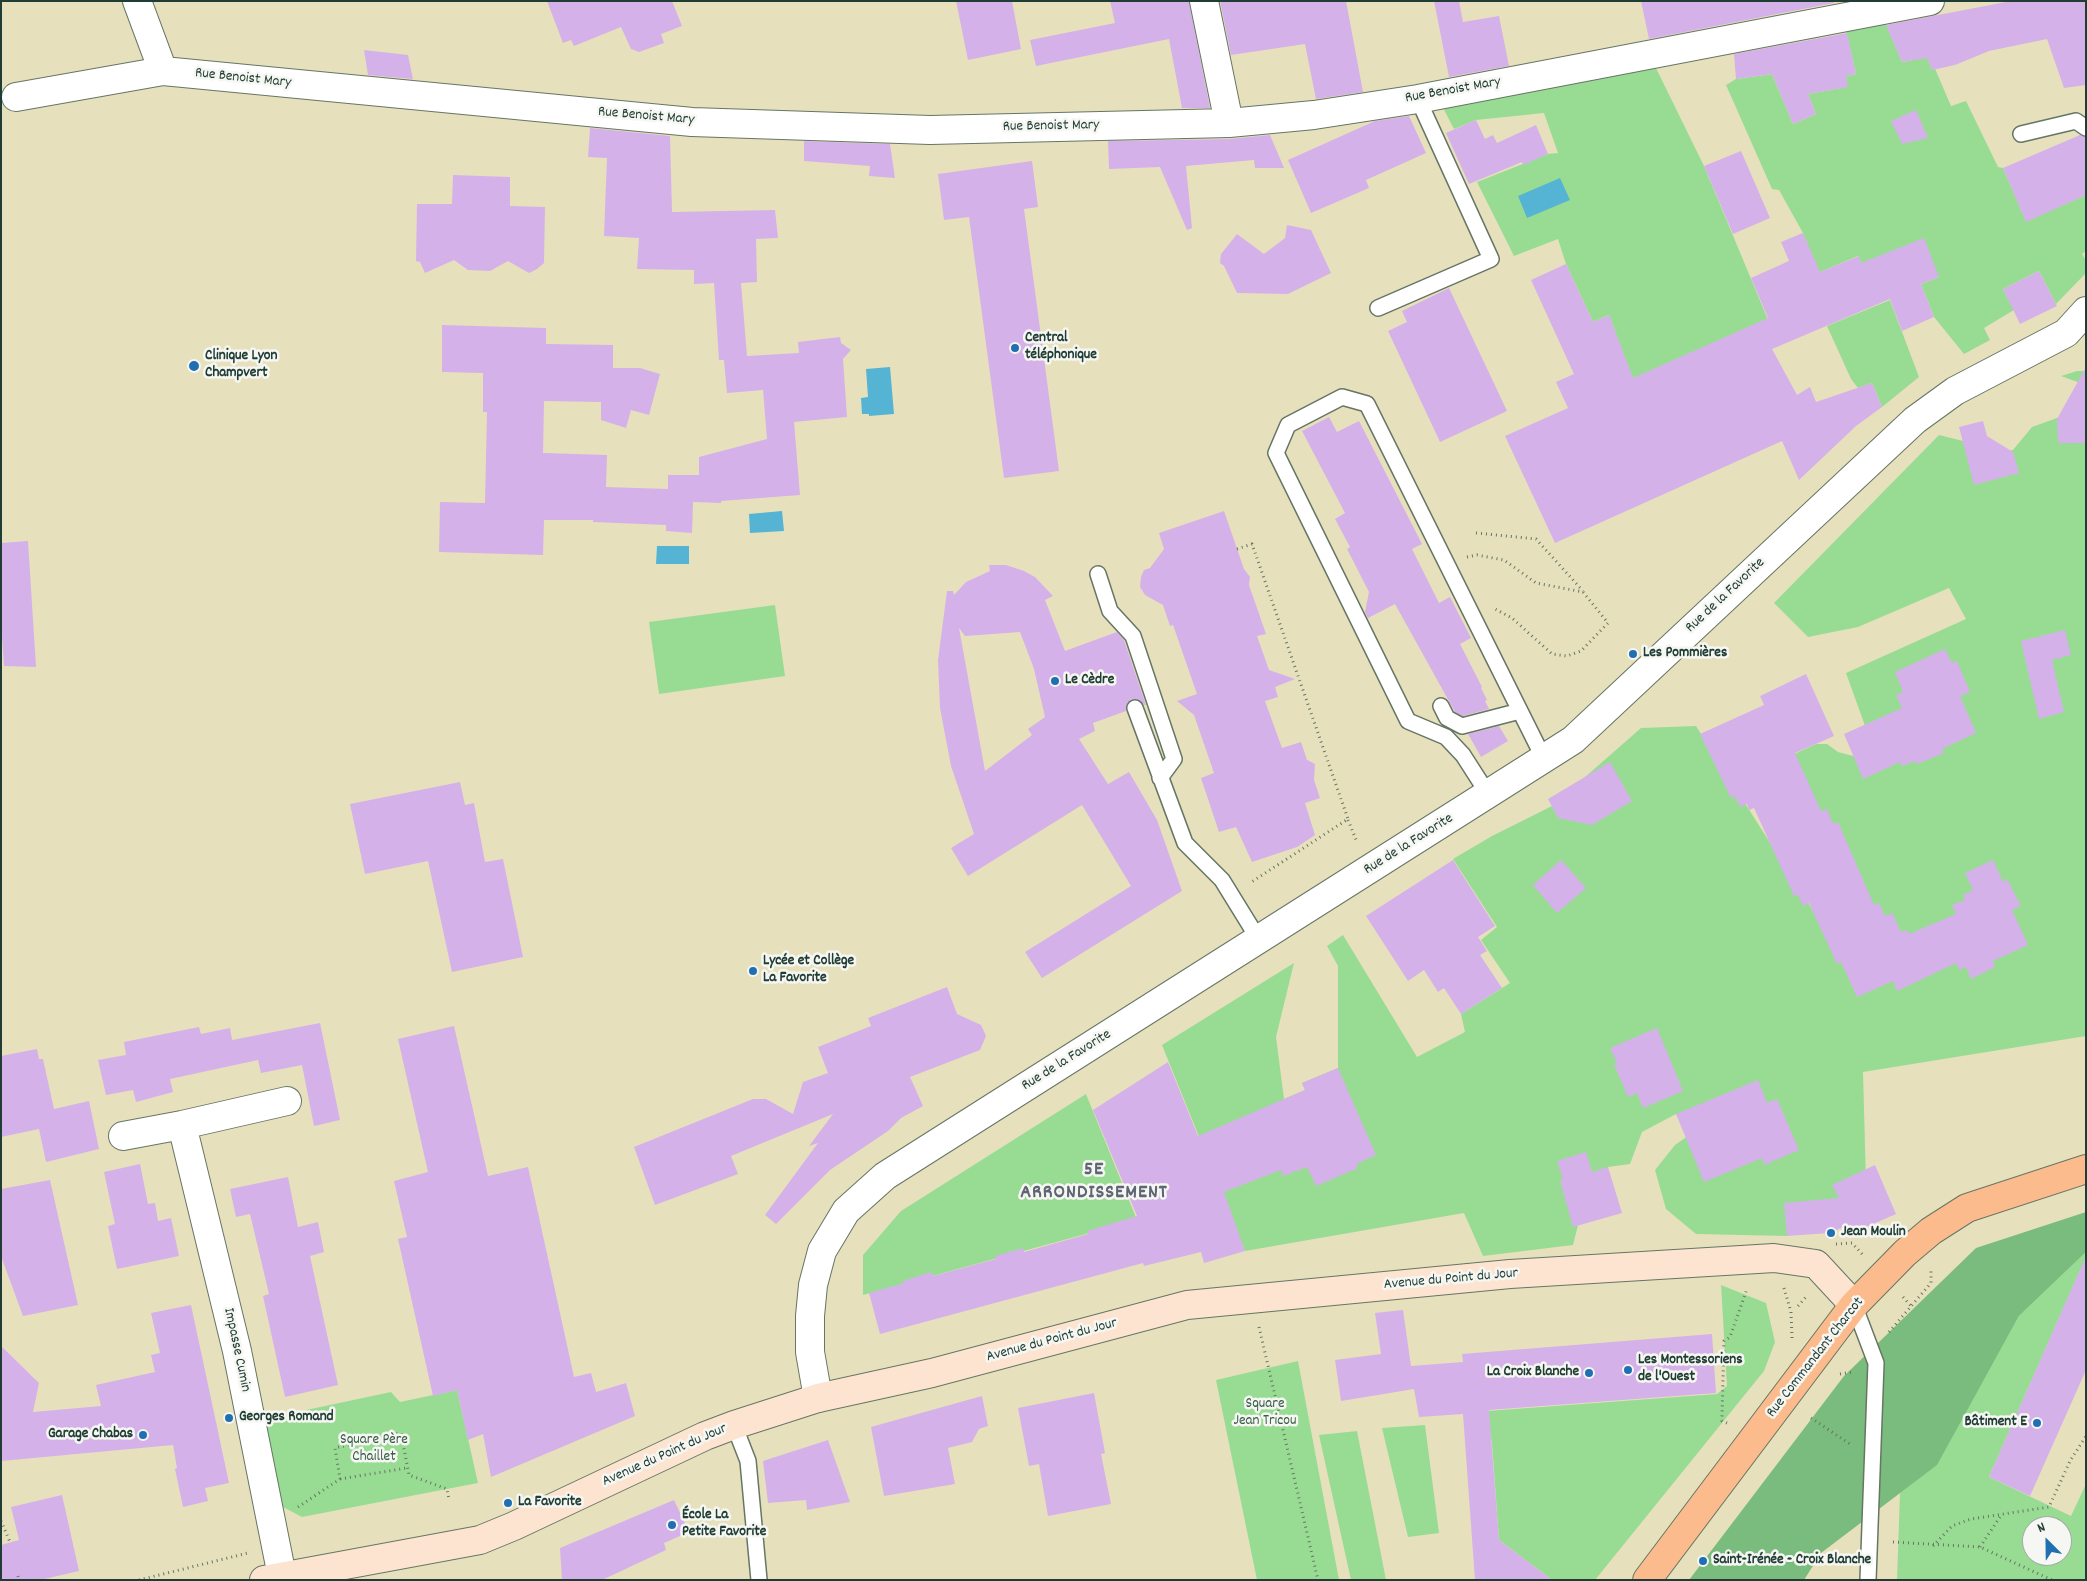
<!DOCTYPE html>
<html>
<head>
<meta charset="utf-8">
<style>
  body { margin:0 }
  #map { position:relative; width:2087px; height:1581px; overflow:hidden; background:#e7e0bd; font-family:Dekko,sans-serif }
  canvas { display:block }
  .frame { position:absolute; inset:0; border:2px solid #1f3d34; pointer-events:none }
  .north { position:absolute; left:2022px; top:1516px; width:50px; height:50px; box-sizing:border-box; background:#f6f6f2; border:1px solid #a0aca6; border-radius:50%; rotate:337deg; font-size:14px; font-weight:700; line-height:20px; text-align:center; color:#1f3d34 }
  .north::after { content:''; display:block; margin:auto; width:18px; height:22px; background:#1f6fb2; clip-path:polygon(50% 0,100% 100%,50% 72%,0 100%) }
</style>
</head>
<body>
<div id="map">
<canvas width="2087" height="1581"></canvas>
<div class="frame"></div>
<div class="north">N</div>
</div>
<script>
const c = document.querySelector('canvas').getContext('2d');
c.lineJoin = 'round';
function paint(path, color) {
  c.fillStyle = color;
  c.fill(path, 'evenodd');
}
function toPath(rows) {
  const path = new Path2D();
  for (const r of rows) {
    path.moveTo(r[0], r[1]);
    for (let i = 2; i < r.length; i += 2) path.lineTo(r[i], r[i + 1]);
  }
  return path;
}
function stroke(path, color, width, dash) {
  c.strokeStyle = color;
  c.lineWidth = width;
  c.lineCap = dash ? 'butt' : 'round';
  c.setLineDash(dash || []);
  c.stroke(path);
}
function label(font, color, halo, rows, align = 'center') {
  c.font = font + ' Dekko,sans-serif';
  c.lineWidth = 5;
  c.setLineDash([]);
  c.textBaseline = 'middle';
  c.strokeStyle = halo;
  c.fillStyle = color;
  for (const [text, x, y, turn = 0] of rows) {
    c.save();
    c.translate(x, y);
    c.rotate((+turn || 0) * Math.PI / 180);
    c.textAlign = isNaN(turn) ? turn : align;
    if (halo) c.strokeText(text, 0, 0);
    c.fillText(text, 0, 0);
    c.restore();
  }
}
const green = toPath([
  [1886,24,1902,62,1930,57,1951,106,1966,101,1998,167,2003,168,2026,221,2086,195,2086,251,2082,254,2086,260,2086,273,2056,304,2039,271,2003,289,2014,310,1984,328,1990,340,1964,354,1934,317,1921,284,1939,277,1866,274,1858,256,1818,273,1803,233,1779,190,1772,189,1726,85,1736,79,1772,74,1793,124,1816,114,1808,94,1847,87,1846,76,1856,74,1846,31],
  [1655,66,1704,166,1779,346,1632,378,1609,315,1593,322,1566,264,1558,239,1514,256,1477,182,1548,154,1558,153,1544,113,1476,120,1454,129,1440,102],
  [1890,300,1919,377,1882,407,1872,383,1858,388,1851,379,1827,326],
  [2077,371,2086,371,2086,1036,1863,1072,1866,1182,1787,1236,1696,1234,1666,1209,1655,1170,1675,1145,1702,1126,1676,1114,1642,1132,1630,1164,1608,1167,1583,1205,1573,1245,1483,1256,1464,1213,1245,1251,1162,1045,1294,963,1276,1037,1284,1099,1305,1090,1302,1083,1338,1068,1338,966,1327,946,1343,935,1417,1057,1465,1032,1461,1014,1510,983,1481,940,1497,927,1453,859,1492,836,1552,806,1641,728,1696,726,1859,983,1792,755,1816,744,1827,744,1838,752,1853,756,1873,748,1846,673,1966,619,1949,588,1858,627,1808,637,1774,603,1939,435,1963,441,1974,456,2013,450,2032,427,2057,418,2066,418,2080,383,2061,376],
  [775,605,785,676,659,694,649,622],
  [1086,1094,1137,1220,863,1295,863,1255,901,1211],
  [2086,1252,2086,1257,1989,1477,2071,1516,2086,1484,2086,1580,1897,1580,1900,1493,1938,1462,2019,1316],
  [2032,1526,2062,1526,2062,1556,2032,1556],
  [1721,1285,1766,1303,1775,1342,1764,1371,1595,1580,1552,1580,1499,1540,1492,1444,1487,1411,1717,1394,1727,1386],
  [1298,1361,1339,1580,1257,1580,1216,1380],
  [457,1390,478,1483,302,1517,283,1507,264,1419,391,1392,400,1402],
  [1425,1425,1439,1533,1408,1537,1382,1428],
  [1357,1431,1386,1580,1351,1580,1319,1435]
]);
const forest = toPath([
  [2086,1212,2086,1252,2019,1316,1937,1465,1821,1553,1804,1580,1689,1580,1844,1376,1976,1248]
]);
const water = toPath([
  [1560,178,1570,200,1527,218,1518,196],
  [890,367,894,414,869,416,869,414,862,414,861,398,868,397,866,369],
  [782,511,784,531,750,533,749,514],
  [657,546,689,546,689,564,656,564]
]);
const building = toPath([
  [547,1,672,1,682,26,661,34,664,43,639,52,631,49,621,27,574,46,571,40,563,43],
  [956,1,1012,1,1021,49,968,60],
  [1110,1,1189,1,1210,108,1182,108,1169,39,1036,66,1030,40,1115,23],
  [1220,1,1346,1,1363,92,1316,99,1305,44,1231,55],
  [1434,1,1459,1,1463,22,1499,16,1509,66,1449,77],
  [1641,1,1834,1,1834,3,1649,39],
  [2011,1,2086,1,2086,85,2064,88,2047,39,1989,51,1955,65,1932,70,1927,58,1902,62,1886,25],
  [1847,33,1856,74,1846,76,1848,87,1808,94,1816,114,1793,124,1772,74,1736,79,1734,54],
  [364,50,408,55,413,79,368,75],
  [1916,110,1928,138,1902,144,1891,121],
  [1409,116,1426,153,1366,180,1369,188,1311,213,1288,160,1375,121],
  [1476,120,1485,139,1493,135,1497,143,1536,125,1548,154,1523,165,1522,162,1469,184,1446,133],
  [590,128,670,136,672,212,775,210,778,238,756,239,757,282,741,283,747,356,799,353,798,342,840,337,841,343,851,350,843,359,847,417,794,422,800,495,721,501,721,503,693,502,692,533,666,531,666,525,593,522,593,520,544,520,543,555,439,552,440,502,485,503,487,412,483,412,483,373,442,372,442,325,546,328,546,344,613,345,613,368,640,368,660,374,649,415,631,410,626,428,601,420,601,402,544,401,543,453,607,455,606,487,668,489,668,475,699,475,699,457,767,439,763,390,727,393,724,360,719,360,714,283,694,284,694,270,637,269,639,238,604,236,607,158,588,157],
  [1270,135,1284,168,1255,168,1254,160,1186,166,1192,228,1187,230,1160,167,1109,169,1108,141,1229,139],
  [2080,135,2086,137,2086,195,2026,222,2003,168],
  [804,141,890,144,895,178,869,176,870,166,804,161],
  [1741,151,1770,218,1733,234,1704,166],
  [1032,161,1038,207,1024,209,1059,471,1004,478,969,217,944,220,938,174],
  [453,175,510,177,510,206,545,207,544,263,537,269,529,273,508,261,490,271,468,270,454,260,425,273,420,262,416,261,417,204,452,204],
  [1287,225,1311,230,1331,273,1288,294,1237,293,1224,266,1220,263,1221,254,1237,234,1264,254,1285,238],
  [1803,233,1820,272,1859,256,1861,263,1924,238,1939,277,1921,284,1934,317,1902,331,1890,299,1772,349,1797,395,1810,387,1816,402,1872,383,1882,407,1856,426,1799,480,1782,441,1555,543,1505,436,1568,408,1556,382,1574,374,1531,280,1566,264,1593,322,1609,315,1633,378,1768,318,1751,278,1789,261,1781,242],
  [2039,271,2057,306,2020,324,2003,289],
  [1449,288,1507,411,1440,442,1388,331,1407,322,1402,311],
  [2086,367,2086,443,2058,443,2057,419],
  [1329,417,1337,432,1359,421,1422,544,1412,549,1439,603,1450,597,1471,638,1460,644,1482,687,1481,688,1487,700,1485,701,1489,709,1463,716,1455,712,1395,604,1368,618,1365,612,1369,592,1347,549,1350,547,1335,519,1345,513,1302,431],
  [1983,421,1987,436,2013,452,2019,473,1974,485,1959,427],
  [1224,511,1244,569,1250,577,1249,585,1266,634,1257,636,1269,670,1295,679,1275,687,1278,697,1265,701,1282,748,1301,742,1307,760,1315,764,1314,780,1320,798,1305,803,1315,835,1297,847,1252,862,1236,827,1219,832,1201,778,1214,773,1194,715,1177,701,1197,694,1173,625,1170,626,1163,605,1145,595,1140,587,1141,577,1144,570,1150,568,1164,549,1159,533],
  [28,541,36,667,4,666,1,622,1,543],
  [989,565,1006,565,1024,571,1035,577,1053,596,1045,600,1065,651,1117,632,1124,640,1146,705,1144,705,1137,699,1131,699,1126,706,1126,711,1093,723,1095,731,1079,739,1108,784,1129,772,1157,820,1182,891,1042,978,1025,952,1131,886,1082,805,968,876,951,848,974,834,951,766,940,708,938,660,947,591,953,591,954,595,966,582,990,571],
  [959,628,965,636,1020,632,1034,669,1045,717,1028,729,1032,735,985,771],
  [2065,630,2071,655,2052,660,2064,712,2039,719,2021,641],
  [1945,649,1952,663,1957,661,1970,692,1960,696,1976,733,1942,749,1944,753,1917,764,1915,761,1902,766,1900,762,1863,779,1844,734,1902,708,1896,695,1903,692,1895,672],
  [1806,674,1834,736,1795,753,1821,811,1827,809,1833,824,1838,822,1874,905,1879,903,1885,916,1892,913,1901,932,1907,930,1909,934,1956,914,1952,905,1965,900,1963,895,1973,890,1965,873,1993,860,2003,882,2007,879,2021,906,2012,910,2028,945,1993,961,1995,967,1971,979,1966,967,1959,970,1956,963,1897,991,1893,981,1857,997,1841,962,1837,964,1809,903,1803,906,1798,895,1794,896,1754,808,1749,810,1747,804,1740,807,1735,796,1731,798,1700,734,1764,705,1760,696],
  [1499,726,1508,741,1481,757,1468,734],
  [1610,762,1632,801,1592,825,1558,818,1548,799],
  [460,782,465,805,474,803,485,862,503,859,523,957,452,972,428,861,365,874,350,804],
  [1453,860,1495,926,1478,937,1487,951,1480,955,1502,988,1461,1014,1444,988,1438,992,1424,970,1408,981,1366,916],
  [1561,860,1586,888,1557,913,1533,885],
  [947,987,957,1014,981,1025,986,1036,980,1050,910,1077,923,1106,901,1118,888,1131,830,1170,776,1224,765,1215,818,1143,809,1146,833,1114,731,1156,738,1174,655,1205,634,1147,753,1099,766,1099,793,1114,803,1082,828,1073,818,1047,871,1026,868,1018],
  [320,1023,340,1120,314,1126,302,1065,261,1073,258,1060,170,1079,173,1092,136,1102,133,1090,106,1095,98,1060,126,1055,124,1042,199,1027,201,1034,230,1028,232,1040],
  [454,1026,488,1176,528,1167,574,1377,591,1373,596,1392,626,1383,635,1416,491,1477,483,1434,468,1440,457,1390,433,1396,398,1239,407,1237,394,1181,428,1172,398,1039],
  [1657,1028,1683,1091,1643,1108,1637,1093,1628,1097,1614,1064,1617,1063,1610,1048],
  [37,1049,39,1059,43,1059,54,1109,89,1101,99,1149,46,1162,39,1129,1,1137,1,1056],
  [1168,1062,1198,1136,1305,1090,1302,1083,1338,1068,1376,1155,1356,1164,1358,1168,1316,1186,1307,1167,1283,1176,1281,1170,1224,1192,1245,1251,1204,1263,1201,1252,1144,1266,1143,1263,880,1334,869,1293,904,1283,903,1281,931,1272,933,1276,996,1259,995,1256,1023,1248,1024,1252,1088,1234,1087,1231,1137,1216,1093,1110],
  [1758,1080,1767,1103,1777,1099,1799,1150,1764,1165,1762,1158,1704,1182,1676,1114],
  [1586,1152,1592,1172,1608,1167,1622,1213,1573,1227,1560,1181,1563,1180,1557,1161],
  [140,1164,148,1204,155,1203,158,1221,171,1218,179,1256,117,1269,108,1226,115,1224,104,1172],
  [1875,1165,1896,1214,1855,1232,1843,1227,1830,1233,1787,1236,1784,1203,1839,1198,1832,1185],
  [288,1177,298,1227,318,1222,324,1252,310,1256,338,1385,285,1397,263,1296,269,1294,250,1214,236,1217,230,1189],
  [50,1180,78,1305,23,1316,1,1256,1,1189],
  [2086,1256,2086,1370,2030,1496,1989,1477],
  [191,1305,229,1483,205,1488,208,1501,183,1507,175,1469,177,1468,173,1445,1,1461,1,1346,39,1383,33,1412,101,1406,96,1385,155,1372,151,1355,160,1353,151,1313],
  [1403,1310,1411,1366,1463,1362,1462,1354,1712,1334,1716,1393,1489,1410,1499,1540,1552,1580,1475,1580,1463,1414,1419,1417,1414,1389,1341,1401,1335,1360,1381,1354,1375,1313],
  [1094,1393,1105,1453,1101,1454,1111,1504,1048,1516,1039,1464,1029,1466,1018,1408],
  [982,1396,988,1426,979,1429,972,1442,948,1448,955,1484,884,1496,871,1427],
  [828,1440,850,1502,807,1510,806,1500,768,1503,763,1461],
  [62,1495,79,1571,40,1580,1,1580,1,1545,19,1540,11,1507],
  [674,1500,689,1532,664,1543,666,1550,602,1580,562,1580,560,1548]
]);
const path = toPath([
  [1476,533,1536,539,1583,591],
  [1237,549,1252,544,1348,819,1250,883],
  [1467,557,1477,555,1504,560,1536,583,1583,592,1608,623,1581,651,1567,656,1552,654,1512,618,1495,609],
  [1348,820,1357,842],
  [1836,1244,1852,1243,1863,1255],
  [1784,1288,1791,1312,1792,1338],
  [1903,1297,1911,1306],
  [1798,1306,1806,1297],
  [1259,1327,1318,1580],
  [1889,1332,1931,1283,1931,1269],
  [1840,1374,1853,1372],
  [1811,1418,1850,1444],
  [1727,1423,1722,1421,1722,1417,1724,1341,1730,1337,1747,1289],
  [340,1479,407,1468],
  [298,1507,340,1479,335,1448,401,1433,409,1475,447,1489,449,1500],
  [1,1521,10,1542],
  [1893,1542,1980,1547,2052,1580],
  [1933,1546,1952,1526,1971,1519,2049,1507,2070,1461,2086,1436],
  [1980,1547,2002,1514],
  [18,1576,19,1580],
  [139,1580,248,1553]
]);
const service = toPath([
  [2021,134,2076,121,2086,128],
  [1378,308,1491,259,1418,99],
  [1098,574,1110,611,1133,636,1174,759,1160,778],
  [1441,706,1447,718,1462,726,1520,711],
  [1135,708,1185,843,1222,880,1259,940],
  [1488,794,1463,755,1446,737,1408,721,1276,453,1288,425,1342,397,1367,404,1544,759],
  [1854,1305,1876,1363,1868,1580],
  [734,1425,748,1461,759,1580]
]);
const minor = toPath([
  [137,1,163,71,692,122,930,130,1229,123,1314,115,1418,99,1930,1],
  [1204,1,1229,123],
  [16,97,163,71],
  [182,1125,237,1351,282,1576],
  [123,1136,182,1125,287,1101]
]);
const tertiary = toPath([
  [818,1398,810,1352,810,1316,813,1285,822,1251,846,1211,885,1176,1573,740,1915,420,1955,391,2066,333,2086,311]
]);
const secondary = toPath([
  [264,1580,480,1540,514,1526,705,1436,734,1425,818,1398,932,1373,1187,1305,1510,1274,1774,1258,1816,1264,1854,1305]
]);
const primary = toPath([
  [1647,1580,1854,1305,1905,1253,1931,1231,1967,1208,2086,1169]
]);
const markers = [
  [1015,348,5,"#1f6fb2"],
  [194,366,6,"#1f6fb2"],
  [1633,654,5,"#1f6fb2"],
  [1055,681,5,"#1f6fb2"],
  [753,971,5,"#1f6fb2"],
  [1831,1233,5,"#1f6fb2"],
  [1628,1370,5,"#1f6fb2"],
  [1589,1373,5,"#1f6fb2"],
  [229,1418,5,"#1f6fb2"],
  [2037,1423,5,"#1f6fb2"],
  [143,1435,5,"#1f6fb2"],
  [508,1503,5,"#1f6fb2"],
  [672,1525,5,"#1f6fb2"],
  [1703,1561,5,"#1f6fb2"]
];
const streetNames = [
  ["Rue Benoist Mary",243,79,6],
  ["Rue Benoist Mary",1453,91,-10],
  ["Rue Benoist Mary",646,117,5],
  ["Rue Benoist Mary",1051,127,-1],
  ["Rue de la Favorite",1726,596,-43],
  ["Rue de la Favorite",1409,845,-32],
  ["Rue de la Favorite",1067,1061,-32],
  ["Avenue du Point du Jour",1451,1280,-5],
  ["Avenue du Point du Jour",1052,1341,-15],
  ["Impasse Cumin",236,1350,78],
  ["Rue Commandant Charcot",1816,1358,-52],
  ["Avenue du Point du Jour",665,1456,-24]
];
const poiNames = [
  ["Central",1025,339],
  ["téléphonique",1025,356],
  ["Clinique Lyon",205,357],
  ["Champvert",205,374],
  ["Les Pommières",1643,654],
  ["Le Cèdre",1065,681],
  ["Lycée et Collège",763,962],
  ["La Favorite",763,979],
  ["Jean Moulin",1841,1233],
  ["Les Montessoriens",1638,1361],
  ["de l'Ouest",1638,1378],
  ["La Croix Blanche",1579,1373,"right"],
  ["Georges Romand",239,1418],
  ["Bâtiment E",2027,1423,"right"],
  ["Garage Chabas",133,1435,"right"],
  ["La Favorite",518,1503],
  ["École La",682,1516],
  ["Petite Favorite",682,1533],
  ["Saint-Irénée - Croix Blanche",1713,1561]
];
const parkNames = [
  ["Square",1265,1405],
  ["Jean Tricou",1265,1422],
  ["Square Père",374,1441],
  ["Chaillet",374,1458]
];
const districtNames = [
  ["5E",1094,1171],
  ["ARRONDISSEMENT",1094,1194]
];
paint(green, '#98dc94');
paint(forest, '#7abc7e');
paint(water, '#55b4d3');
paint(building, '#d5b1e9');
stroke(service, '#657664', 18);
stroke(minor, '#657664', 30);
stroke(tertiary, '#657664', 30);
stroke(secondary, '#657664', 30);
stroke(primary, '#657664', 30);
stroke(path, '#657664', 3, [1, 4]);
stroke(service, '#fff', 15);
stroke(minor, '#fff', 28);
stroke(tertiary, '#fff', 28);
stroke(secondary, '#fde4d1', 28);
stroke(primary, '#fbbb8c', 28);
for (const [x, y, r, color] of markers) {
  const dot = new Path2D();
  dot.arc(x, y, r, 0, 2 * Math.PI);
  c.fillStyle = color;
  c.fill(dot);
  stroke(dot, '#f6f6f2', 2);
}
label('15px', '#1f3d34', '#f6f6f2', streetNames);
label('bold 15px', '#1f3d34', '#f6f6f2', poiNames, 'left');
label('15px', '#375d47', '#f6f6f2', parkNames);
c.letterSpacing = '1px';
label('bold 20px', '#5f6673', '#f6f6f2', districtNames);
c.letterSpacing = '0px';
</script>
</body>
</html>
